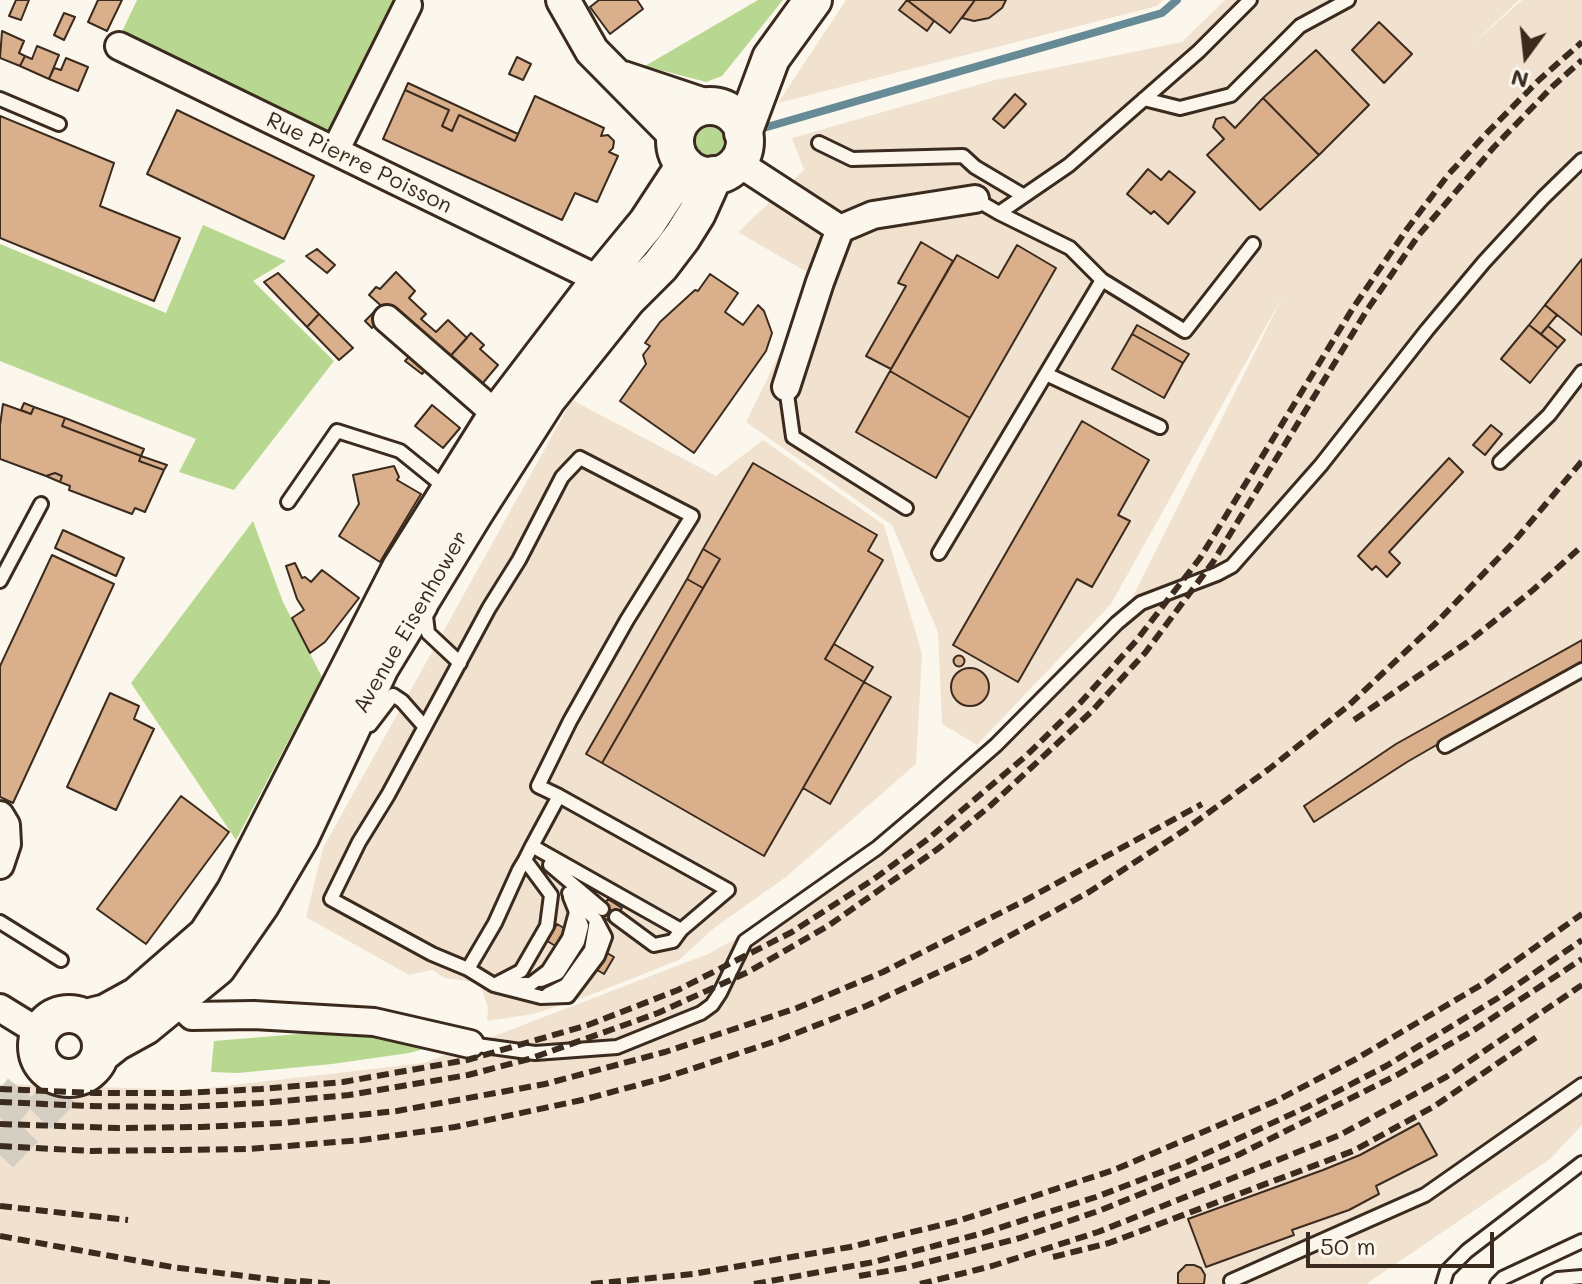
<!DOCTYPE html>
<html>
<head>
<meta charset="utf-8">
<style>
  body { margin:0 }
  #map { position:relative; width:1582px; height:1284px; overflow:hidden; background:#fbf7ec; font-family:Mali,sans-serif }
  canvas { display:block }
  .north { position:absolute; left:1486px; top:16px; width:80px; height:80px; -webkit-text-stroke:6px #fbf7ec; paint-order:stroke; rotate:195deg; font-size:22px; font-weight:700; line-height:32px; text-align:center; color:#3b2a1e }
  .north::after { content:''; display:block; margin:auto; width:28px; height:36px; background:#3b2a1e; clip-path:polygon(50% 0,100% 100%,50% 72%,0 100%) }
  .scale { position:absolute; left:1306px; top:1232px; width:188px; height:36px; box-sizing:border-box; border:4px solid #3b2a1e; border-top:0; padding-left:10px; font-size:24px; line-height:28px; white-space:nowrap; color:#3b2a1e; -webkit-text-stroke:6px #fbf7ec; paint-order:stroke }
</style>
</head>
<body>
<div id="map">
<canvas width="1582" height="1284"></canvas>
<div class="north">N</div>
<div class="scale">50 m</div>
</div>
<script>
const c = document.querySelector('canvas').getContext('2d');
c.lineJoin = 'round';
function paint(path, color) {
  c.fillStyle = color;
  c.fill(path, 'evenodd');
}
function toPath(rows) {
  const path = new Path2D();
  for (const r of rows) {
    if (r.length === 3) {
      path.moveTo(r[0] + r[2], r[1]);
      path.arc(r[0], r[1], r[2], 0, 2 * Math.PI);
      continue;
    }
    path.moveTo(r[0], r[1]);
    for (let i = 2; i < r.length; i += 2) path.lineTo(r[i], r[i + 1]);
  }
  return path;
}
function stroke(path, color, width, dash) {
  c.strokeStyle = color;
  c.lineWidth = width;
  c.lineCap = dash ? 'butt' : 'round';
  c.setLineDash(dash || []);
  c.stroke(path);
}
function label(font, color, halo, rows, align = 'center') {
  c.font = font + ' Mali,sans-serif';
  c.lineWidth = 6;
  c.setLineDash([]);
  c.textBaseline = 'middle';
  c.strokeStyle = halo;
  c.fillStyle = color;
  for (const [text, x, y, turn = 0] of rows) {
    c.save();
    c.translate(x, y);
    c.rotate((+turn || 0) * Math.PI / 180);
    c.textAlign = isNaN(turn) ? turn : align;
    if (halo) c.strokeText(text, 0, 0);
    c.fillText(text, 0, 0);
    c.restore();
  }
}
const built = toPath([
  [846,0,1163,0,1157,6,778,103],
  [1225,0,1519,0,1470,47,1522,0,1582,0,1582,1125,1550,1159,1366,1284,0,1284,0,1084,191,1090,424,1063,708,954,871,865,1125,612,1284,294,1111,604,977,745,942,724,938,632,892,525,746,422,799,314,812,275,738,232,804,170,792,138,995,80,1182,42],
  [572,400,716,476,763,440,884,525,922,654,916,764,786,877,714,928,679,960,585,997,533,1014,487,1021,488,1008,480,983,445,978,432,970,409,975,306,917,323,848]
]);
const green = toPath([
  [137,0,397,0,331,137,118,40],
  [758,0,783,0,722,76,706,82,645,66],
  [710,141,14],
  [203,225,286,261,253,281,334,361,234,490,179,472,196,439,0,361,0,244,166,313],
  [253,521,283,602,322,677,236,840,131,683],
  [335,1031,382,1033,443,1044,409,1053,332,1064,238,1073,211,1072,214,1041]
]);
const stream = toPath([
  [767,127,1162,13,1177,0]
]);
const building = toPath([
  [16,0,29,0,21,20,9,16,16,0],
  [98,0,122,0,107,31,88,22,98,0],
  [599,0,637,0,643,9,610,34,590,7,599,0],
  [907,0,975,0,950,33,907,0],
  [907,0,934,21,927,31,899,10,907,0],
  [975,0,1006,0,1002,8,989,18,974,21,962,18,975,0],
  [64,13,75,17,64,40,54,35,64,13],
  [1379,22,1412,54,1384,83,1352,50,1379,22],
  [2,31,24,41,19,53,25,56,20,66,0,58,2,31],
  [37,46,59,55,49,79,20,66,25,56,32,59,37,46],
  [1316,50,1369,105,1319,155,1263,98,1316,50],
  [517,57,531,64,523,80,509,74,517,57],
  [66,58,88,67,78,91,49,79,54,68,61,70,66,58],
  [408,83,518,134,515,141,459,115,452,131,442,126,449,110,405,90,408,83],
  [405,90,449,110,442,126,452,131,459,115,515,141,535,96,604,128,601,136,608,135,614,141,613,148,609,152,618,156,597,202,575,193,562,220,383,139,405,90],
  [1015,94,1026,104,1004,128,993,119,1015,94],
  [1263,98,1319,155,1260,210,1207,155,1224,139,1213,127,1216,119,1224,117,1235,128,1263,98],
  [177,110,314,176,284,239,147,174,177,110],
  [0,116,114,163,100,206,180,238,154,301,0,238,0,116],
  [1148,169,1161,180,1169,171,1195,192,1168,224,1154,211,1151,214,1127,194,1148,169],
  [921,242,953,261,891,369,866,356,906,286,898,283,921,242],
  [1017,245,1056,268,970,418,890,371,957,255,998,278,1017,245],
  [317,249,335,265,327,273,306,256,317,249],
  [1582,259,1582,335,1545,305,1582,259],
  [396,272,415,291,409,298,426,314,421,319,436,332,448,320,467,338,445,362,369,295,376,287,380,289,396,272],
  [278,273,319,314,307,327,264,282,278,273],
  [710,274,738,293,725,312,743,325,758,305,764,311,772,333,766,351,694,453,620,401,646,364,643,355,650,346,645,343,660,322,695,290,698,291,710,274],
  [1545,305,1557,315,1541,334,1529,325,1545,305],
  [373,313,381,320,372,328,365,321,373,313],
  [319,314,353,348,339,360,307,327,319,314],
  [1137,325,1189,354,1183,363,1132,334,1137,325],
  [1529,325,1558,348,1530,383,1501,359,1529,325],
  [1548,326,1565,340,1558,348,1541,334,1548,326],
  [471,333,484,345,480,349,498,365,477,390,445,362,471,333],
  [1132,334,1183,363,1164,398,1112,369,1132,334],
  [416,349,431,363,422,374,405,361,416,349],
  [890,371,970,418,936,478,856,432,890,371],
  [24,403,34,407,31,414,21,410,24,403],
  [3,404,31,414,34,407,65,418,62,426,141,456,139,461,164,470,145,512,135,508,132,514,69,490,70,486,60,482,62,476,55,473,46,476,0,459,0,425,3,404],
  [432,405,460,428,443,448,415,426,432,405],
  [65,418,144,449,141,456,62,426,65,418],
  [1082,421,1149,460,1118,515,1130,521,1092,587,1077,579,1018,682,953,645,1082,421],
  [1491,425,1502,434,1485,455,1473,445,1491,425],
  [141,456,167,465,164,470,139,461,141,456],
  [1449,458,1463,472,1389,552,1400,563,1387,577,1376,566,1372,570,1358,556,1449,458],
  [753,463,877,535,868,551,883,560,825,659,864,682,764,856,602,763,720,559,703,549,753,463],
  [394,466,399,477,397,480,421,494,380,562,339,536,359,504,353,475,394,466],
  [55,473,62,476,60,482,46,476,55,473],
  [63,530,124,558,116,576,55,548,63,530],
  [703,549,720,559,703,588,687,579,703,549],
  [52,555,114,584,13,803,0,797,0,666,52,555],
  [295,563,302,578,305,577,311,582,322,570,359,598,325,642,310,653,292,618,304,610,297,599,286,566,295,563],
  [687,579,703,588,602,763,586,754,687,579],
  [1582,640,1582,661,1407,762,1314,822,1304,806,1396,744,1582,640],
  [834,644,873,667,864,682,825,659,834,644],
  [959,661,5.5],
  [970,687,19],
  [864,682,891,697,830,804,803,788,864,682],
  [110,693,139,706,134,719,154,729,116,810,67,787,110,693],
  [181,796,229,832,146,944,97,909,181,796],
  [608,899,622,908,612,923,598,914,608,899],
  [557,924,614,957,604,974,547,941,557,924],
  [1419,1123,1437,1155,1376,1186,1379,1194,1349,1210,1292,1230,1294,1235,1206,1267,1188,1219,1323,1170,1360,1155,1419,1123],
  [1186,1265,1194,1265,1201,1268,1205,1275,1204,1284,1178,1284,1178,1273,1186,1265]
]);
const secondaryTunnel = toPath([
  [0,1118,42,1064],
  [0,1155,75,1078]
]);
const service = toPath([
  [0,99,59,124],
  [1144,99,1180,108,1231,95,1300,26,1348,0],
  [819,143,852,159,963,156,975,167,1024,196],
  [975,199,999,213,1069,165,1199,51,1250,0],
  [999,213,1070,248,1102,280,1185,331,1253,244],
  [1046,374,1160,427],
  [786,387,793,437,906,508],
  [1500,462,1549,415,1582,372],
  [288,502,337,431,400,451,447,489],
  [939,553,1102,280],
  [0,581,41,504],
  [430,609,426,616,428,633,460,663],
  [370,725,393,695,402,701,424,726],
  [1445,746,1582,670],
  [532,846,681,930,728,890,559,796,538,786,570,721,627,620,692,516,580,458,562,477,519,560,489,608,388,795,359,842,331,899,432,954,468,969,495,923,519,870,525,860,532,846,559,796],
  [550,865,602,909],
  [616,917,654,945,673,941,681,930],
  [0,922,61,960],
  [468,969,494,985,521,971,547,926,551,895,525,860],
  [541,980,558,973,578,942,582,926,577,913],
  [509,984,531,984,548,971,569,938,576,912,570,897],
  [494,985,541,997,568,996,598,956,605,937,596,920,569,893],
  [548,994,566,985,591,950,596,920],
  [470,1044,535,1053,617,1047,701,1013,712,1005,720,993,745,941,877,848,923,809,996,745,1117,623,1141,603,1217,574,1232,566,1321,465,1427,330,1484,262,1543,198,1582,160],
  [1231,1281,1425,1195,1582,1085],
  [1443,1284,1447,1271,1467,1251,1582,1163],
  [1497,1284,1503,1278,1582,1241],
  [1549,1284,1558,1279,1582,1277]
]);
const minor = toPath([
  [119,46,600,280],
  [335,151,408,5],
  [737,162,840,229,820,282,786,387],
  [840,229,873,215,975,199],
  [387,319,497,415],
  [0,815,6,825,7,844,0,865],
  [176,1001,192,1016,254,1015,374,1022,470,1044],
  [0,1008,39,1032]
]);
const tertiary = toPath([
  [563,0,592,51,675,135],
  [623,78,707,106]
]);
const secondary = toPath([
  [710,141,35],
  [743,133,771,58,813,0],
  [69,1046,32],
  [86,1018,106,1013,137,996,207,935,235,892,401,568,497,415,600,280,647,223,685,165],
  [101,1054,116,1042,145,1026,217,967,260,905,300,837,380,667,474,513,547,399,627,299,660,266,682,237,697,213,714,175]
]);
const rail = toPath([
  [1354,720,1472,639,1533,590,1582,546],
  [0,1089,95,1093,183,1093,261,1089,343,1082,467,1060,588,1025,678,990,792,932,874,879,928,839,1027,755,1081,702,1136,641,1200,558,1353,308,1407,229,1448,175,1484,136,1539,80,1582,42],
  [0,1102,89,1106,183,1107,262,1103,349,1095,468,1075,529,1059,658,1013,748,972,828,926,939,848,990,806,1091,712,1145,653,1213,562,1367,310,1418,236,1494,147,1552,87,1582,60],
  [0,1124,118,1128,202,1127,282,1123,397,1111,545,1084,665,1052,797,1008,883,972,1024,901,1202,804],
  [0,1146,91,1151,249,1149,362,1140,455,1127,582,1100,664,1078,776,1041,866,1006,975,955,1089,892,1186,829,1269,769,1348,706,1437,622,1512,544,1582,461],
  [0,1206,128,1220],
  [0,1236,172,1267,308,1284],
  [1053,1257,1109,1243,1353,1151,1433,1107,1538,1036],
  [859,1276,905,1268,1020,1238,1101,1210,1238,1155,1397,1075,1474,1030,1582,959],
  [300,1281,334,1284],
  [591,1284,693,1274,850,1247,958,1221,1114,1170,1276,1101,1356,1059,1486,982,1582,914],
  [754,1284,874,1262,983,1233,1096,1197,1185,1163,1307,1107,1386,1066,1498,998,1582,940],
  [920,1284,992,1266,1098,1232,1340,1135,1446,1077,1582,985]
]);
const streetNames = [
  ["Rue Pierre Poisson",359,163,26],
  ["Avenue Eisenhower",411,622,-60]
];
paint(built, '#f1e1cf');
paint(green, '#b8d891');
stroke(stream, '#678b96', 8);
paint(building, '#daaf8b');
stroke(building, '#3b2a1e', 2);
stroke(secondaryTunnel, '#d5cec3', 36, [36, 18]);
stroke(service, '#3b2a1e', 18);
stroke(minor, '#3b2a1e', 32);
stroke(tertiary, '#3b2a1e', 38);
stroke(secondary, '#3b2a1e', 42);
stroke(service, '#fbf7ec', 12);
stroke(minor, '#fbf7ec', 26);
stroke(tertiary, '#fbf7ec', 32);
stroke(secondary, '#fbf7ec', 36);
stroke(rail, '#3b2a1e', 6, [12, 6]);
label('22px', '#3b2a1e', '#fbf7ec', streetNames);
</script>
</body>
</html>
